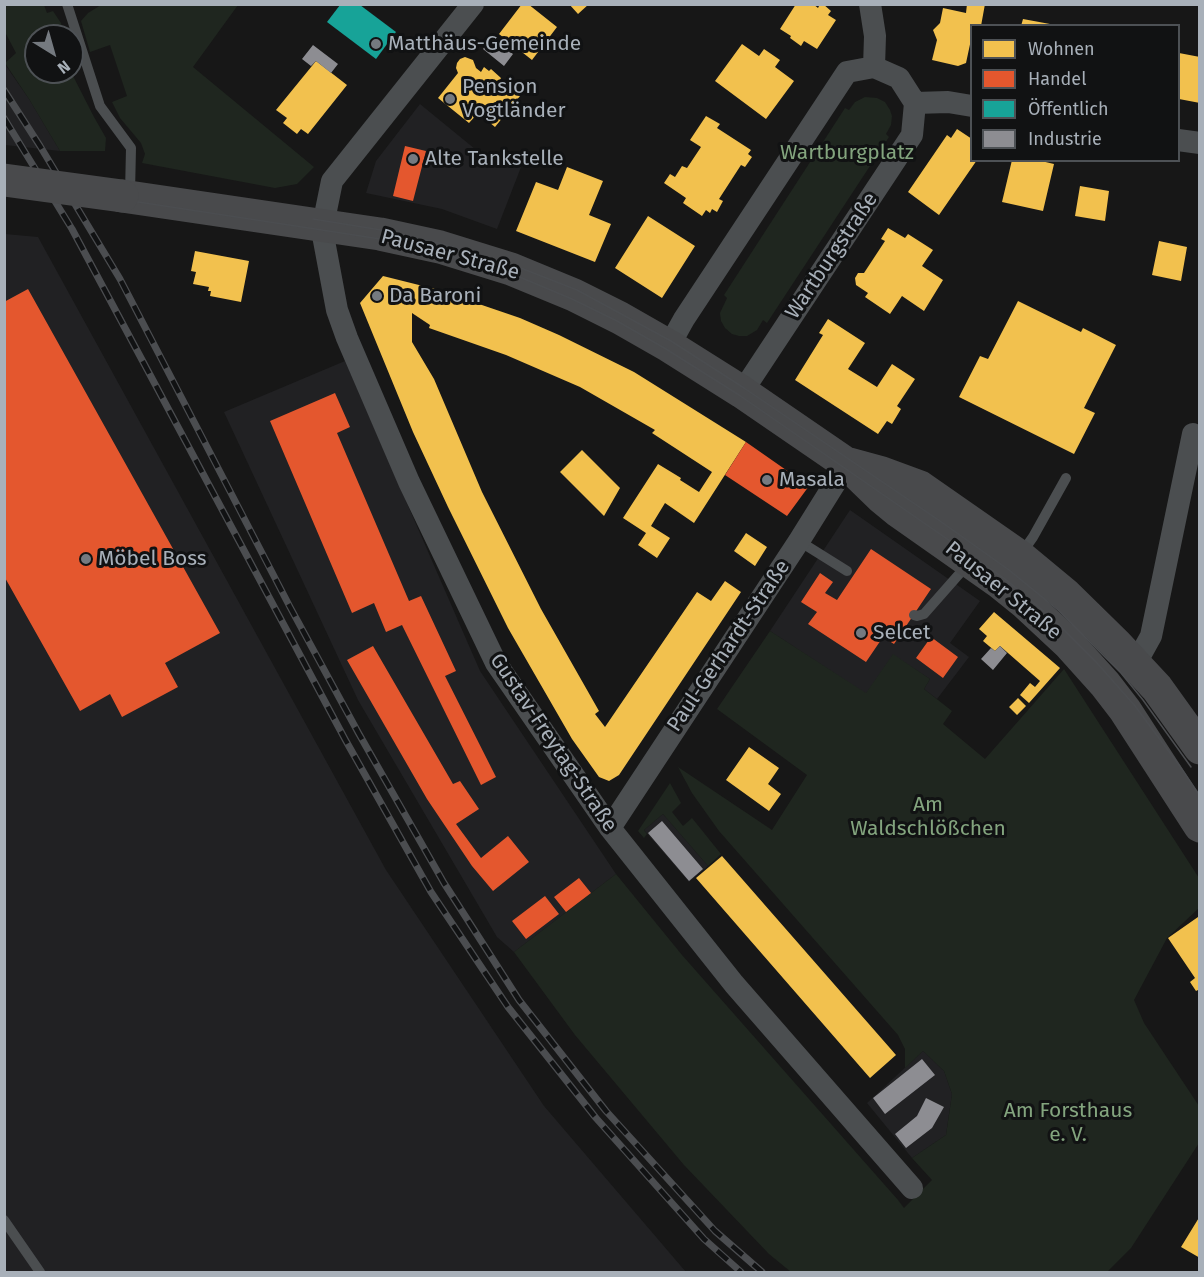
<!DOCTYPE html>
<html>
<head>
<meta charset="utf-8">
<style>
  body { margin:0 }
  #map { position:relative; width:1204px; height:1277px; overflow:hidden; background:#171717; font-family:"Fira Sans",sans-serif }
  canvas { display:block }
  .frame { position:absolute; inset:0; border:6px solid #a8b0b9; pointer-events:none }
  .legend { position:absolute; left:970px; top:24px; width:210px; height:138px; box-sizing:border-box; background:#111213; border:2px solid #4d5155; margin:0; padding:8px 10px; list-style:none; font-size:18px; color:#a8b0b9 }
  .legend li { display:flex; align-items:center; gap:12px; height:30px }
  .legend b { width:30px; border:2px solid #4d5155 }
  .north { position:absolute; left:24px; top:24px; width:60px; height:60px; box-sizing:border-box; background:#111213; border:2px solid #4d5155; border-radius:50%; rotate:143deg; font-size:16px; font-weight:700; line-height:24px; text-align:center; color:#a8b0b9 }
  .north::after { content:''; display:block; margin:auto; width:21px; height:27px; background:#757a80; clip-path:polygon(50% 0,100% 100%,50% 72%,0 100%) }
</style>
</head>
<body>
<div id="map">
<canvas width="1204" height="1277"></canvas>
<div class="frame"></div>
<ul class="legend">
<li><b style="height:16px;background:#f2c14e"></b>Wohnen</li>
<li><b style="height:16px;background:#e4572e"></b>Handel</li>
<li><b style="height:16px;background:#17a398"></b>Öffentlich</li>
<li><b style="height:16px;background:#8d8d92"></b>Industrie</li>
</ul>
<div class="north">N</div>
</div>
<script>
const c = document.querySelector('canvas').getContext('2d');
c.lineJoin = 'round';
function paint(path, color) {
  c.fillStyle = color;
  c.fill(path, 'evenodd');
}
function toPath(rows) {
  const path = new Path2D();
  for (const r of rows) {
    path.moveTo(r[0], r[1]);
    for (let i = 2; i < r.length; i += 2) path.lineTo(r[i], r[i + 1]);
  }
  return path;
}
function stroke(path, color, width, dash) {
  c.strokeStyle = color;
  c.lineWidth = width;
  c.lineCap = dash ? 'butt' : 'round';
  c.setLineDash(dash || []);
  c.stroke(path);
}
function label(font, color, halo, rows, align = 'center') {
  c.font = font + ' "Fira Sans",sans-serif';
  c.lineWidth = 6;
  c.setLineDash([]);
  c.textBaseline = 'middle';
  c.strokeStyle = halo;
  c.fillStyle = color;
  for (const [text, x, y, turn = 0] of rows) {
    c.save();
    c.translate(x, y);
    c.rotate((+turn || 0) * Math.PI / 180);
    c.textAlign = isNaN(turn) ? turn : align;
    if (halo) c.strokeText(text, 0, 0);
    c.fillText(text, 0, 0);
    c.restore();
  }
}
const built = toPath([
  [4,63,29,99,60,151,5,145],
  [420,104,475,149,523,162,497,229,442,209,366,193,376,161],
  [5,234,38,237,386,870,544,1106,686,1272,5,1272],
  [345,361,480,671,616,874,514,952,497,937,358,700,224,412],
  [850,510,980,601,950,643,969,657,937,699,924,689,930,679,893,655,866,694,770,631],
  [663,814,708,866,689,882,644,830],
  [923,1051,944,1071,952,1094,946,1135,912,1158,867,1103]
]);
const green = toPath([
  [5,4,44,5,47,13,53,11,61,23,65,36,36,36,36,72,71,72,94,117,106,138,105,151,60,151,29,99,5,63,16,53,5,32],
  [101,5,238,5,193,67,314,167,297,184,275,188,142,163,145,154,141,143,120,118,112,102,127,96,110,45,90,52,81,21,88,13],
  [865,97,877,98,885,102,890,110,892,116,891,125,886,134,889,137,767,323,763,320,757,330,747,336,739,336,732,334,725,328,721,321,720,313,727,298,724,295,845,108,849,110,855,102],
  [770,631,866,693,893,654,930,679,924,689,952,711,943,724,985,759,1064,669,1199,878,1199,908,1167,938,1134,1000,1144,1023,1199,1106,1199,1143,1131,1248,1107,1272,791,1272,769,1254,684,1165,575,1035,514,952,616,874,682,955,898,1200,904,1208,932,1180,912,1158,946,1135,952,1094,944,1071,923,1051,905,1068,905,1049,898,1035,719,831,692,793,678,767,772,830,807,775,717,709],
  [670,783,681,803,672,812,683,826,692,818,721,854,708,866,663,814,644,830,647,834,644,838,638,831]
]);
const homes = toPath([
  [522,4,528,4,557,27,532,60,499,34],
  [569,4,589,4,578,14],
  [796,4,813,4,818,8,820,4,823,4,831,11,828,15,836,20,817,49,804,41,801,46,790,38,791,36,780,29],
  [967,4,985,4,981,26,972,26,972,35,966,63,958,66,932,60,937,40,933,30,940,23,943,8,966,13],
  [1023,19,1050,24,1050,26,1021,26],
  [742,44,759,56,764,49,780,60,775,67,794,81,766,119,715,81],
  [1179,53,1200,57,1200,103,1179,99],
  [465,57,473,60,476,68,481,72,484,67,489,71,491,69,501,78,500,80,520,96,495,127,478,113,469,123,438,98,458,73,456,68,457,63,460,59],
  [316,61,347,85,308,134,301,129,297,134,283,123,287,118,276,110],
  [706,116,720,124,717,128,751,150,748,154,752,157,745,167,741,165,719,199,723,201,717,212,712,209,710,213,706,210,702,216,683,203,686,198,664,183,670,174,675,177,682,166,687,168,701,147,690,140],
  [957,129,972,139,972,160,977,160,939,215,908,192,947,135,951,138],
  [1012,160,1037,160,1054,164,1043,211,1002,202],
  [567,167,603,181,589,215,611,224,595,262,516,231,536,182,558,190],
  [1080,186,1109,191,1105,221,1075,216],
  [648,216,695,246,662,298,615,268],
  [888,228,905,238,908,234,933,250,922,266,943,280,924,311,902,296,890,314,865,297,868,293,856,285,855,278,858,273,864,273,885,241,881,239],
  [1159,241,1187,247,1181,281,1152,275],
  [195,251,249,261,241,302,210,296,211,291,208,291,209,287,193,284,196,272,191,271],
  [383,276,439,290,479,304,520,318,559,335,634,372,746,442,694,523,665,503,651,526,670,538,657,558,638,545,646,533,623,518,658,464,681,478,680,480,699,492,712,472,652,433,655,430,580,387,506,355,429,328,430,325,412,313,412,342,434,379,482,492,541,609,599,711,595,714,605,727,697,592,711,601,725,581,741,592,619,775,609,781,599,777,572,739,508,628,448,507,413,432,360,303],
  [1018,301,1081,332,1083,328,1116,345,1084,408,1095,413,1074,454,959,397,980,356,988,359],
  [828,319,865,343,848,369,877,387,892,364,915,379,897,406,901,409,892,424,887,421,878,434,795,380,823,335,819,333],
  [582,450,620,488,604,516,560,472],
  [746,533,767,547,755,566,734,551],
  [994,612,1060,668,1029,703,1020,695,1030,683,1035,687,1040,681,1000,646,995,651,983,641,987,636,979,629],
  [1018,698,1026,706,1017,715,1009,707],
  [749,747,779,768,768,784,781,794,769,811,726,780],
  [722,856,896,1055,870,1078,696,878],
  [1198,917,1200,919,1200,989,1196,991,1190,982,1195,978,1168,938],
  [1200,1216,1200,1258,1181,1247]
]);
const shops = toPath([
  [405,146,426,151,413,201,393,196],
  [28,289,220,633,165,663,178,687,122,717,110,694,80,711,4,576,4,302],
  [335,393,350,427,337,433,409,601,421,596,456,671,445,676,496,777,481,785,402,625,386,632,374,603,352,613,270,421],
  [746,442,809,486,787,516,725,475],
  [871,549,931,589,894,644,883,637,866,662,808,624,817,612,801,602,820,573,833,582,825,593,837,600],
  [931,637,958,657,943,678,916,658],
  [373,646,453,784,460,781,479,809,456,824,481,858,508,836,529,862,493,891,472,866,427,799,347,660],
  [579,878,591,893,566,912,554,897],
  [545,896,559,914,526,939,512,921]
]);
const public = toPath([
  [340,5,360,5,396,32,376,59,327,22]
]);
const industry = toPath([
  [492,37,513,54,504,66,483,49],
  [313,45,338,64,331,73,316,61,311,66,302,59],
  [1000,646,1007,653,993,670,981,659,991,648,995,651],
  [662,821,703,869,689,881,648,833],
  [922,1059,935,1075,885,1114,873,1098],
  [926,1098,944,1107,932,1128,906,1148,895,1134,917,1116]
]);
const service = toPath([
  [67,4,100,106,131,148,130,193],
  [799,541,847,571],
  [1021,554,1033,537,1066,478],
  [914,615,917,616,924,614,968,564],
  [4,1220,40,1272]
]);
const minor = toPath([
  [473,4,332,181,322,230,337,310,347,338,409,482,496,663,610,828,734,984,912,1188],
  [870,4,875,36,874,67],
  [915,103,948,102,972,106],
  [1178,140,1200,143],
  [669,346,684,319,847,72,874,67,899,78,915,103,912,135,742,392],
  [1133,662,1141,654,1151,636,1193,434],
  [610,828,799,541,847,464]
]);
const primary = toPath([
  [122,196,380,234,440,247,511,269,574,295,620,318,669,346,742,392,847,464,881,497,898,511,999,582,1025,603,1069,644,1105,684,1125,710,1200,826],
  [849,464,882,473,920,487,1019,556,1066,595,1116,644,1157,688,1200,748]
]);
const tram = toPath([
  [4,175,91,187],
  [4,184,125,200,322,230,380,239,439,253,510,273,572,299,617,321,666,349,739,395,1005,579,1052,618,1097,663,1135,706,1179,765,1200,796],
  [313,219,381,230,443,244,513,265,577,290,671,341,744,388,940,521,1009,570,1058,610,1121,673,1143,700,1191,767]
]);
const rail = toPath([
  [4,90,40,146,120,279,290,607,359,734,444,883,519,1000,606,1111,715,1231,762,1272],
  [4,118,72,229,346,741,431,892,508,1007,596,1118,704,1239,741,1272]
]);
const primaryBridge = toPath([
  [4,180,122,196]
]);
const markers = [
  [376,44,6,"#757a80"],
  [450,99,6,"#757a80"],
  [413,159,6,"#757a80"],
  [377,296,6,"#757a80"],
  [767,480,6,"#757a80"],
  [86,559,6,"#757a80"],
  [861,633,6,"#757a80"]
];
const poiNames = [
  ["Matthäus-Gemeinde",388,44],
  ["Pension",462,87],
  ["Vogtländer",462,111],
  ["Alte Tankstelle",425,159],
  ["Da Baroni",389,296],
  ["Masala",779,480],
  ["Möbel Boss",98,559],
  ["Selcet",873,633]
];
const parkNames = [
  ["Wartburgplatz",847,153],
  ["Am",928,805],
  ["Waldschlößchen",928,829],
  ["Am Forsthaus",1068,1111],
  ["e. V.",1068,1135]
];
const streetNames = [
  ["Pausaer Straße",450,255,15],
  ["Wartburgstraße",832,256,-56],
  ["Pausaer Straße",1003,591,39],
  ["Paul-Gerhardt-Straße",729,646,-56],
  ["Gustav-Freytag-Straße",553,743,56]
];
paint(built, '#212123');
paint(green, '#1f261f');
paint(homes, '#f2c14e');
paint(shops, '#e4572e');
paint(public, '#17a398');
paint(industry, '#8d8d92');
stroke(service, '#4b4e50', 10);
stroke(minor, '#4b4e50', 22);
stroke(primary, '#494a4c', 33);
stroke(tram, '#4b4d50', 1.5);
stroke(rail, '#4b4d50', 7);
stroke(rail, '#111213', 4.5, [14]);
stroke(primaryBridge, '#494a4c', 33);
for (const [x, y, r, color] of markers) {
  const dot = new Path2D();
  dot.arc(x, y, r, 0, 2 * Math.PI);
  c.fillStyle = color;
  c.fill(dot);
  stroke(dot, '#111213', 2);
}
label('21px', '#a8b0b9', '#111213', poiNames, 'left');
label('21px', '#83a47e', '#111213', parkNames);
label('21px', '#a8b0b9', '#111213', streetNames);
</script>
</body>
</html>
